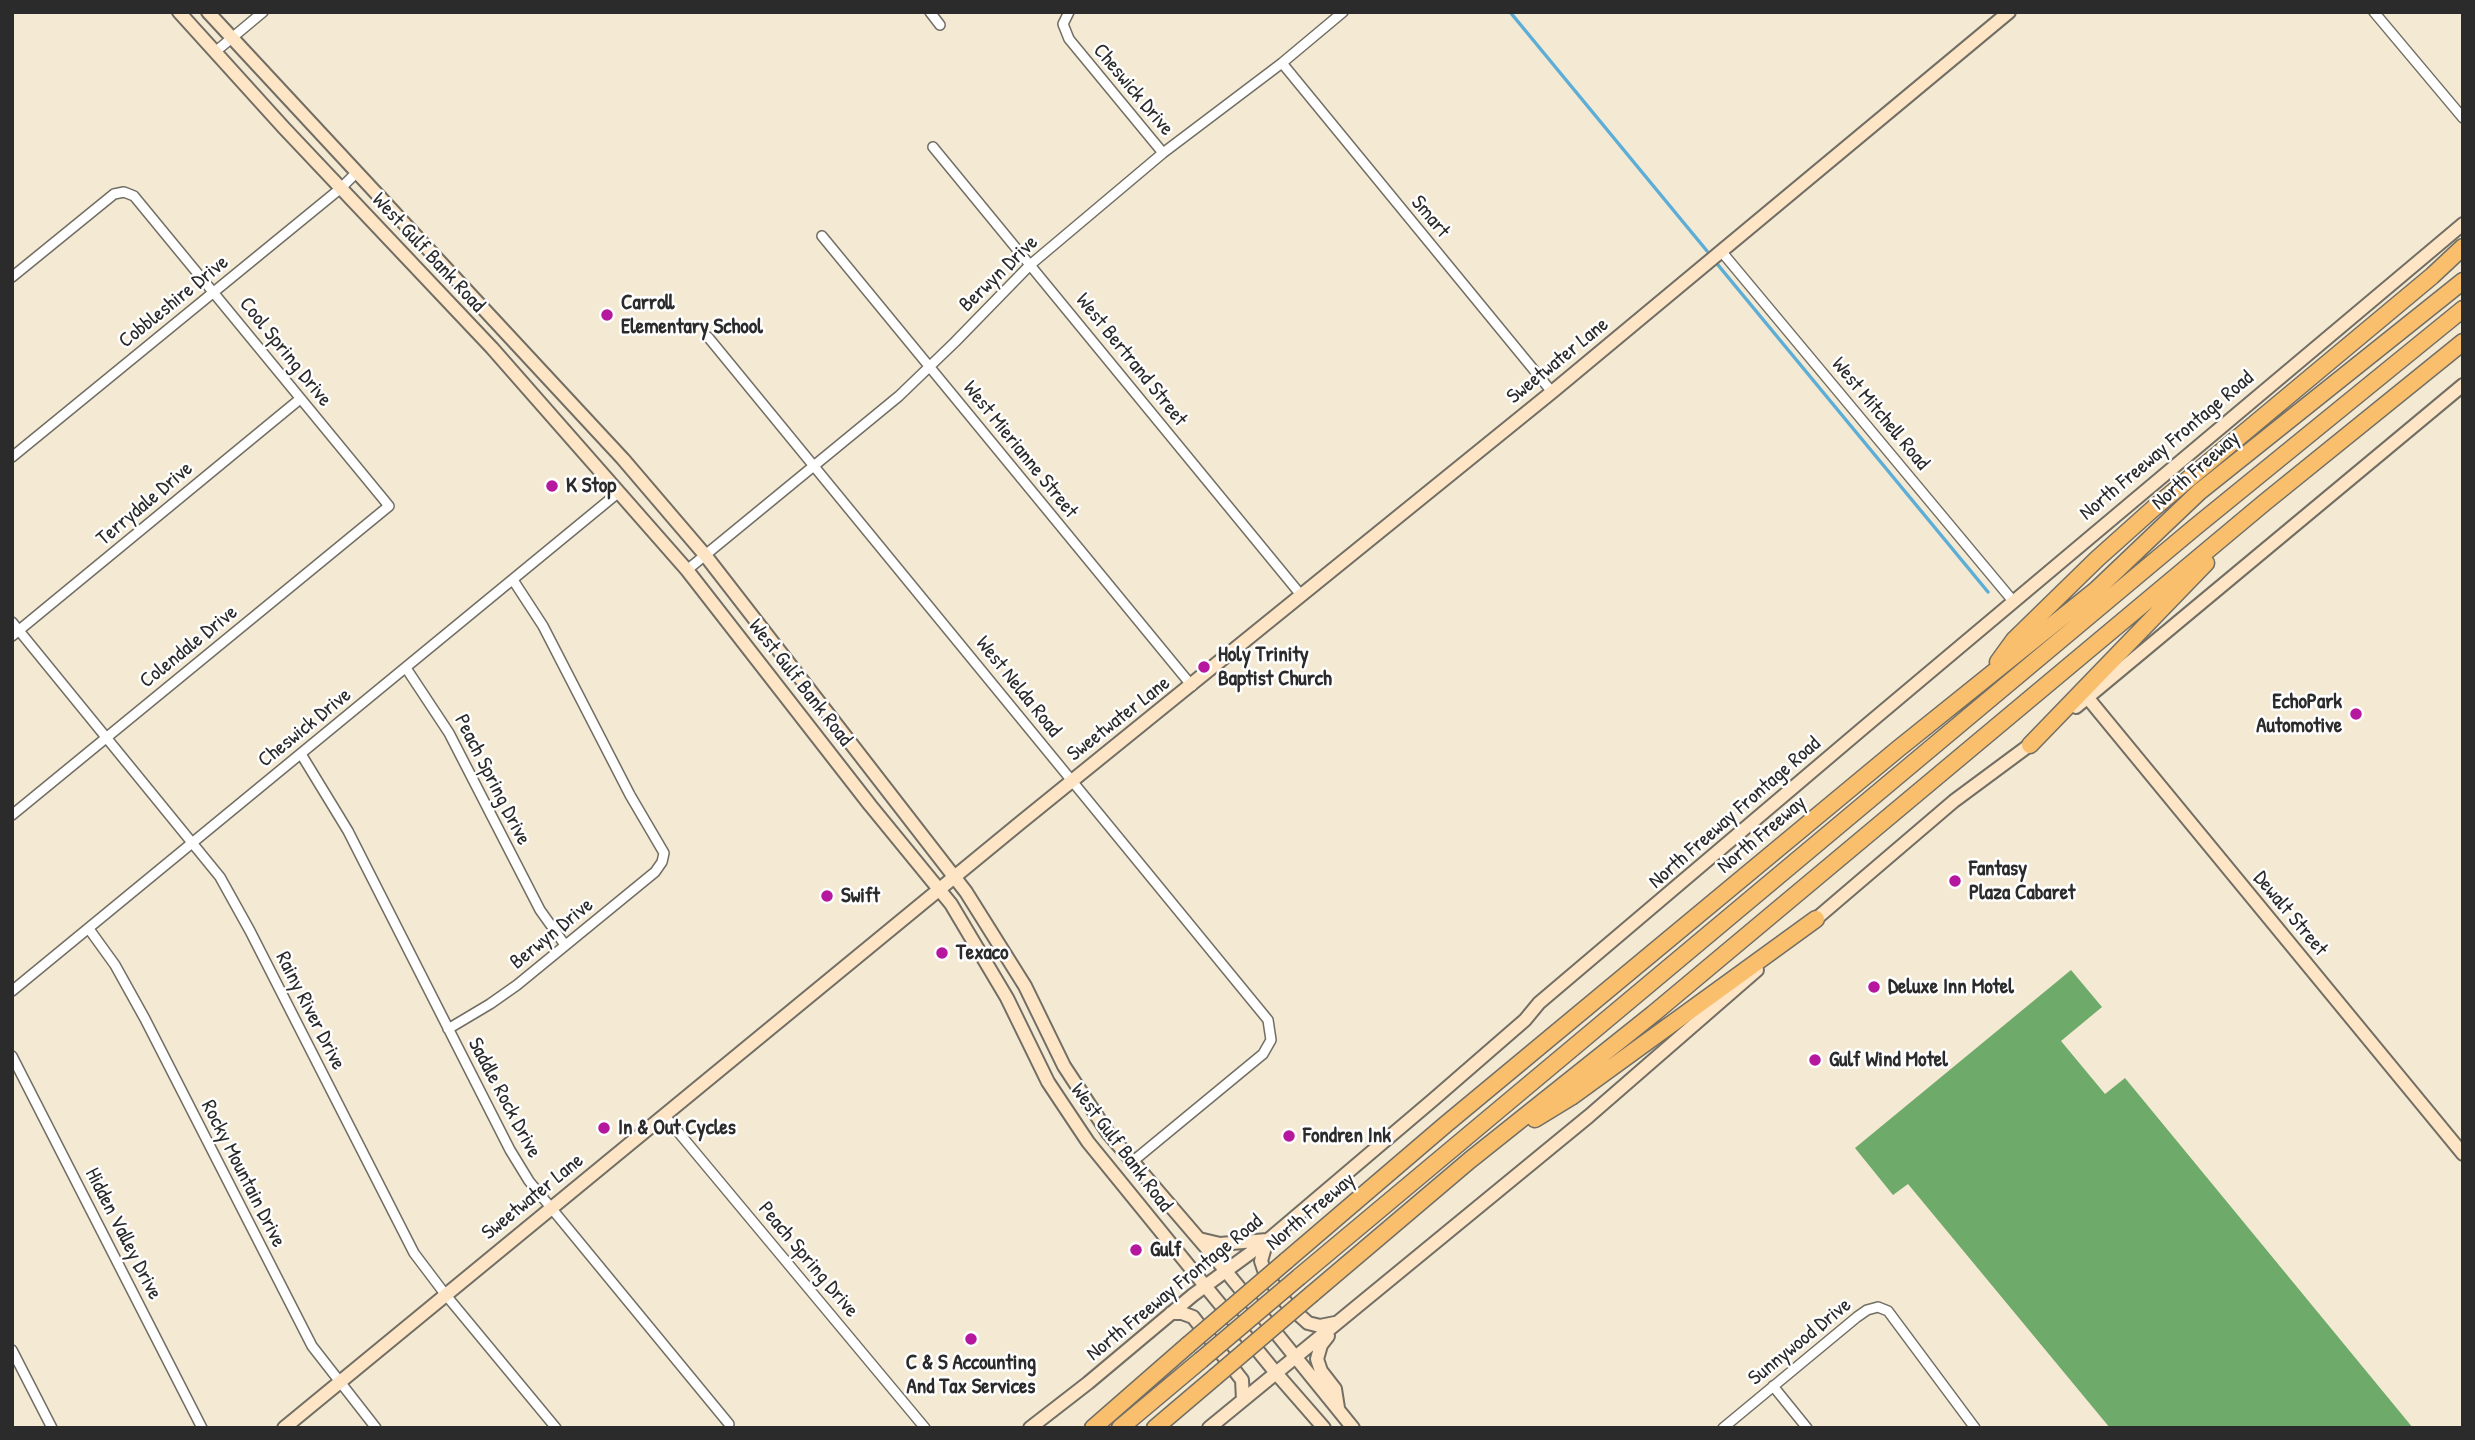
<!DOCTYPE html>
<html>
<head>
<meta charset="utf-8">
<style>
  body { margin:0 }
  #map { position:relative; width:2475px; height:1440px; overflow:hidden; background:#f4e9d2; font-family:"Patrick Hand",sans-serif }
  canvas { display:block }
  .frame { position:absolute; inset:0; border:14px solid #2b2b2b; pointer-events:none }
</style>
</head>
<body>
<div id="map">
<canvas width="2475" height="1440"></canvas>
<div class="frame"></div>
</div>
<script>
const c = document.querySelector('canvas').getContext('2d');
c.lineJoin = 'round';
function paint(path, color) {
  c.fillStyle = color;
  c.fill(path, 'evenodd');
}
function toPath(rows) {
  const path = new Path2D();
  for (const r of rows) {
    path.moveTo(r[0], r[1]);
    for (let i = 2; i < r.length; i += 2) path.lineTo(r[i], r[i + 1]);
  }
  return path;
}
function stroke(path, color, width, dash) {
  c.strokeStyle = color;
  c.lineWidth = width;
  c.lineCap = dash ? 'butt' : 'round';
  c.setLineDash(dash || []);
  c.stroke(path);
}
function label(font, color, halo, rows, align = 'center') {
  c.font = font + ' "Patrick Hand",sans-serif';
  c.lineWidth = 5;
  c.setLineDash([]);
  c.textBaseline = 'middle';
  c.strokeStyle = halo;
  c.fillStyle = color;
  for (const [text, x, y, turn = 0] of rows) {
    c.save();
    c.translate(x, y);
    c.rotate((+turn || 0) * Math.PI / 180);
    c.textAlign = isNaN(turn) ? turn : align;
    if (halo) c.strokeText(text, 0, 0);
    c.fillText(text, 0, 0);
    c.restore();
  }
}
const forest = toPath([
  [2071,970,2102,1007,2061,1041,2105,1094,2125,1078,2413,1428,2110,1428,1908,1184,1893,1195,1855,1148]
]);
const stream = toPath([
  [1510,12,1707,251],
  [1718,265,1988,592]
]);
const street = toPath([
  [930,12,940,25],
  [1069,12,1063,24,1069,39,1163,153],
  [2374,12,2463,118],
  [215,52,263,12],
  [1282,63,1552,392],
  [933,147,1301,595],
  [822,236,1192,686],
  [1721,251,2013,601],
  [12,277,114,194,124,192,134,196,389,506,12,815],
  [708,337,1268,1020,1271,1040,1263,1054,1132,1162],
  [12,457,341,188,356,173],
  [687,570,899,396,955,342,1030,265,1163,153,1282,63,1343,12],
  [12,622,220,877,250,931,414,1253,445,1294,556,1428],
  [12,636,300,399],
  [406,668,449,733,540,910,565,945],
  [301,754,348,831,510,1150,529,1181,729,1424],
  [89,929,115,965,145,1019,312,1346,376,1428],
  [12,991,619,492],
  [448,1029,490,1004,517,985,655,872,662,862,664,853,630,795,543,626,513,580],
  [12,1056,202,1428],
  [664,1115,925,1428],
  [12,1350,52,1428],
  [1773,1386,1807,1428],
  [1723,1428,1857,1317,1867,1310,1878,1307,1888,1311,1975,1428]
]);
const secondary = toPath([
  [179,12,284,128,492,348,687,570,870,805,951,904,1007,998,1048,1082,1088,1142,1276,1373,1324,1428],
  [208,12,623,459,705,555,966,892,1025,986,1064,1066,1108,1133,1216,1259,1353,1428],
  [2087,697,2463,1154],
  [2076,707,2463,385],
  [1810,924,1954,801,2035,741],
  [1199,1239,1220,1244,1267,1240],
  [1267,1240,1261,1261,1265,1273,1287,1304,1308,1323,1320,1326,1335,1323],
  [1171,1313,1182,1313,1193,1317,1242,1380,1243,1400],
  [1328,1336,1321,1345,1317,1359,1321,1371,1335,1389,1338,1408],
  [284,1428,1020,823,1552,392,2009,12],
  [1030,1428,1088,1383,1193,1295,1268,1240,1434,1099,1525,1020,1539,1003,1862,729,2463,224],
  [1209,1428,1589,1116,1757,970]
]);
const highway = toPath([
  [1998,662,2014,640,2097,559,2155,507,2432,276,2463,247],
  [2030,745,2206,563],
  [1535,1119,1571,1097,1816,919],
  [1286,1261,1445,1125,1898,749,2096,590,2199,492,2463,281],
  [1299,1277,2194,528,2463,309],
  [1312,1294,1470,1160,1653,1014,2264,503,2463,342],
  [1093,1428,1188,1345],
  [1120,1428,1201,1360],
  [1155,1428,1215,1377]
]);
const highwayBridge = toPath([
  [1188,1345,1286,1261],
  [1201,1360,1299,1277],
  [1215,1377,1312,1294]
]);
const markers = [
  [607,315,7,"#b5179e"],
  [552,486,7,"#b5179e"],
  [1204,667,7,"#b5179e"],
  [2356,714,7,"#b5179e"],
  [1955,881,7,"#b5179e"],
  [827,896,7,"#b5179e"],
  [942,953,7,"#b5179e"],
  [1874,987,7,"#b5179e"],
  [1815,1060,7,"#b5179e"],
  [604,1128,7,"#b5179e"],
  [1289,1136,7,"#b5179e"],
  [1136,1250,7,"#b5179e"],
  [971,1339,7,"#b5179e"]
];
const streetNames = [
  ["Cheswick Drive",1133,90,50],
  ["Smart",1430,217,50],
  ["West Gulf Bank Road",428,253,47],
  ["Berwyn Drive",999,274,-44],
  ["Cobbleshire Drive",174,302,-39],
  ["Cool Spring Drive",285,352,51],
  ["West Bertrand Street",1131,360,51],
  ["Sweetwater Lane",1558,361,-39],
  ["West Mitchell Road",1880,414,50],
  ["North Freeway Frontage Road",2167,446,-40],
  ["West Mierianne Street",1020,450,51],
  ["North Freeway",2196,471,-41],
  ["Terrydale Drive",145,504,-40],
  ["Colendale Drive",189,647,-39],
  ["West Gulf Bank Road",800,683,52],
  ["West Nelda Road",1018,687,51],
  ["Sweetwater Lane",1119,719,-38],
  ["Cheswick Drive",305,728,-39],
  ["Peach Spring Drive",492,780,63],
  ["North Freeway Frontage Road",1735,813,-41],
  ["North Freeway",1762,835,-40],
  ["Dewalt Street",2290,914,50],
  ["Berwyn Drive",552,934,-39],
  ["Rainy River Drive",310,1011,63],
  ["Saddle Rock Drive",504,1098,62],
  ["West Gulf Bank Road",1121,1148,53],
  ["Rocky Mountain Drive",243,1174,63],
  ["Sweetwater Lane",533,1197,-39],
  ["North Freeway",1311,1212,-40],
  ["Hidden Valley Drive",123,1234,63],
  ["Peach Spring Drive",808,1260,50],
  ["North Freeway Frontage Road",1175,1288,-39],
  ["Sunnywood Drive",1800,1342,-39]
];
const poiNames = [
  ["Carroll",621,303],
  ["Elementary School",621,327],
  ["K Stop",566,486],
  ["Holy Trinity",1218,655],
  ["Baptist Church",1218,679],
  ["EchoPark",2342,702,"right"],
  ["Automotive",2342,726,"right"],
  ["Fantasy",1969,869],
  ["Plaza Cabaret",1969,893],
  ["Swift",841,896],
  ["Texaco",956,953],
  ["Deluxe Inn Motel",1888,987],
  ["Gulf Wind Motel",1829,1060],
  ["In & Out Cycles",618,1128],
  ["Fondren Ink",1303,1136],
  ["Gulf",1150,1250],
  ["C & S Accounting",971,1363,"center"],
  ["And Tax Services",971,1387,"center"]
];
paint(forest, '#6eaa6a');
stroke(stream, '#5daed7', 3.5);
stroke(street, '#716e65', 12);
stroke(secondary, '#716e65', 16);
stroke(highway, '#716e65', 19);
stroke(street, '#fff', 9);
stroke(secondary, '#fde5c5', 12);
stroke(highway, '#f9bf6d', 16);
stroke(highwayBridge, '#716e65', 19, []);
stroke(highwayBridge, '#f9bf6d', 16);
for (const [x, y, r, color] of markers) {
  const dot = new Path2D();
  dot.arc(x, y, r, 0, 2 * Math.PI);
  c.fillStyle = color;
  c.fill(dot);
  stroke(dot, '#fff', 2.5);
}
label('21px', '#2b2b2b', '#fff', streetNames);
label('bold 21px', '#2b2b2b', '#fff', poiNames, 'left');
</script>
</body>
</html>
